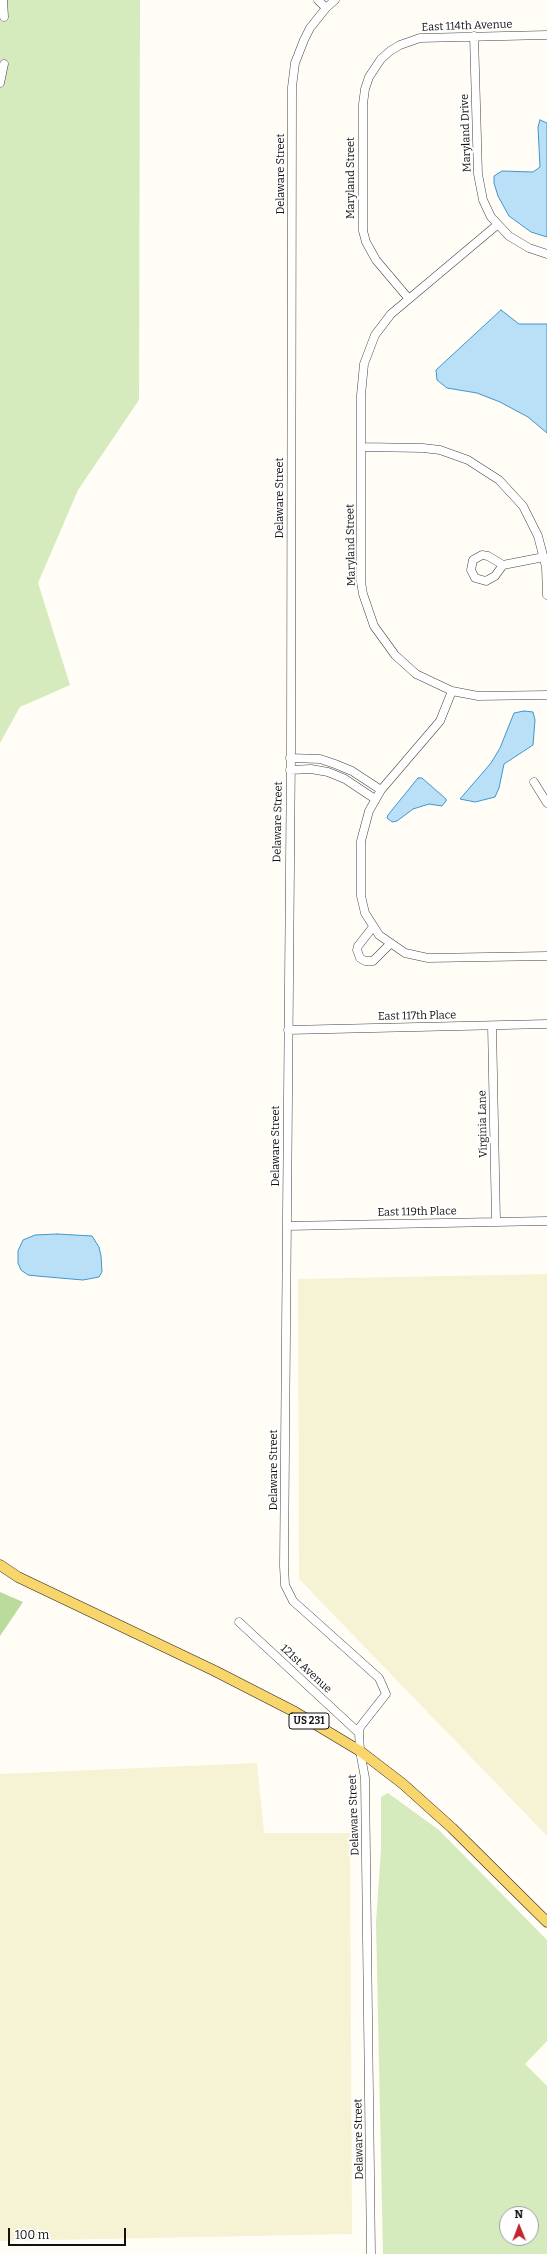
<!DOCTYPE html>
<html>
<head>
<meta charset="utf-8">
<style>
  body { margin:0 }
  #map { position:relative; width:547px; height:2254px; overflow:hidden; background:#fffdf5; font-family:Bitter,serif }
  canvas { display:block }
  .north { position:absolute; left:499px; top:2206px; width:40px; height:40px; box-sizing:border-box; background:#fff; border:1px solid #a0a0a0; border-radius:50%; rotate:359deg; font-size:11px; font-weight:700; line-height:16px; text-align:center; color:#111 }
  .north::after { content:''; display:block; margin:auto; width:14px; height:18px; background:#c4262e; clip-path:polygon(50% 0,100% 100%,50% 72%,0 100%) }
  .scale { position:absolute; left:8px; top:2228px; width:118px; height:18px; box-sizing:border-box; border:2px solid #111; border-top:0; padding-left:5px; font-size:12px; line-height:14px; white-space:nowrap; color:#111; -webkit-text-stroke:3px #fff; paint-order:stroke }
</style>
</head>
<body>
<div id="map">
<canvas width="547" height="2254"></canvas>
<div class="north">N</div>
<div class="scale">100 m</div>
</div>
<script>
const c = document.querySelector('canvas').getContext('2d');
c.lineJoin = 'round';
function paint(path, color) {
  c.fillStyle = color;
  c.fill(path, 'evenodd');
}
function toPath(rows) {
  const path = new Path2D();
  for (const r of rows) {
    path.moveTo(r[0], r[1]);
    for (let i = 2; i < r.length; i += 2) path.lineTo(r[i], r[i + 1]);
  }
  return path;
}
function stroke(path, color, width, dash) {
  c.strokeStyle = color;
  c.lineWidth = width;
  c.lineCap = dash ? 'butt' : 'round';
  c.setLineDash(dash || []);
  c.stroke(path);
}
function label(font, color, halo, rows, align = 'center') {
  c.font = font + ' Bitter,serif';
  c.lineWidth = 4;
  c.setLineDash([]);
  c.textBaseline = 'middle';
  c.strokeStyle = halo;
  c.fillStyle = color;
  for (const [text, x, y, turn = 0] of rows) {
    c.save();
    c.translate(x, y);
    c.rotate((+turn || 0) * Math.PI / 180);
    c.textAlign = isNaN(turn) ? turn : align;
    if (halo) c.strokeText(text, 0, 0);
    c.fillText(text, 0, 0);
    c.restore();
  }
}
const farmland = toPath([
  [547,1274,547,1836,299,1579,298,1279],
  [257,1763,264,1833,350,1833,352,2234,0,2241,0,1774]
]);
const green = toPath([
  [0,0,140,0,139,400,78,490,38,583,70,685,20,707,0,743],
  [388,1793,439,1830,547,1940,547,2041,525,2064,547,2086,547,2254,383,2254,376,1922,381,1850,381,1797],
  [507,2214,531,2214,531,2238,507,2238]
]);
const forest = toPath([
  [0,1592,23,1602,0,1636]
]);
const water = toPath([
  [540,120,547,123,547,237,531,232,509,216,498,196,494,183,494,176,502,171,533,172,540,167,538,127,540,120],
  [501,310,519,324,547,324,547,433,528,417,500,402,477,393,447,388,437,380,436,370,501,310],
  [524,711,533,712,535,720,533,745,504,764,499,788,495,797,475,802,460,799,491,763,500,748,514,713,524,711],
  [418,778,422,778,446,799,446,801,442,806,429,804,413,809,397,821,392,822,387,818,388,815,418,778],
  [57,1234,92,1236,99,1247,101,1256,102,1272,99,1277,83,1280,37,1276,28,1275,21,1270,18,1263,18,1251,23,1240,35,1235,57,1234]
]);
const minor = toPath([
  [3,0,4,17],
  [318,0,326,8,310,28,304,40,295,63,292,87,291,749,284,1566,285,1585,293,1601,379,1678,386,1694,360,1727,359,1733,360,1751,365,1778,371,2254],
  [326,8,335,0],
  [474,36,478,174,483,200,491,217,509,236,529,248,547,254],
  [0,83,4,64],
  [497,225,391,314,375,335,364,364,361,395,361,582,363,594,374,626,395,655,416,674,452,691,440,721,381,790,369,811,361,841,361,896,365,913,379,935,405,953,428,958,547,956],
  [409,299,376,260,366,242,363,231,363,104,365,89,369,77,381,59,390,51,400,45,420,38,547,35],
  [362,447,423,448,440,450,468,460,499,480,523,506,538,536,546,567,547,595],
  [503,565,488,556,482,555,473,560,471,570,475,578,486,581,495,576,503,565,544,557],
  [452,691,478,696,547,695],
  [290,758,320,759,335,764,352,771,381,790],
  [290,770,311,769,328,772,345,779,375,799],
  [534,782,547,803],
  [373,927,358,946,357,950,360,958,365,961,373,961,390,944],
  [492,1026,496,1221],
  [288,1030,547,1024],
  [287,1226,547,1221],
  [239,1622,359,1733]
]);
const major = toPath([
  [0,1565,18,1577,215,1671,295,1712,360,1751,403,1784,452,1828,547,1922]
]);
const shields = [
  [309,1721,40]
];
const shieldNames = [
  ["US 231",309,1721]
];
const streetNames = [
  ["East 114th Avenue",467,26,-2],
  ["Maryland Drive",466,133,-92],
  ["Delaware Street",281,174,-90],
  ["Maryland Street",351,178,-90],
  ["Delaware Street",280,498,-90],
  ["Maryland Street",351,545,-91],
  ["Delaware Street",278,822,-89],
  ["East 117th Place",417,1016,-1],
  ["Virginia Lane",483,1124,-91],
  ["Delaware Street",276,1146,-90],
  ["East 119th Place",417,1212,-1],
  ["Delaware Street",274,1470,-90],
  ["121st Avenue",306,1669,43],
  ["Delaware Street",354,1815,-92],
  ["Delaware Street",359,2139,-91]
];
paint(farmland, '#f6f3d4');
paint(green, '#d5ebbd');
paint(forest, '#b9dc9c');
paint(water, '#b9e0f7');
stroke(water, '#3f96cf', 1);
stroke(minor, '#444', 9);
stroke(major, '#222', 11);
stroke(minor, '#fff', 8);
stroke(major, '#f9d66b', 10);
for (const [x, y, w] of shields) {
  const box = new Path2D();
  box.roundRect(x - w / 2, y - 8, w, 16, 3);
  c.fillStyle = '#fff';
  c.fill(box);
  stroke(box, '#111', 1);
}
label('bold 10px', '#111', null, shieldNames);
label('11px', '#111', '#fff', streetNames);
</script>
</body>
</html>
